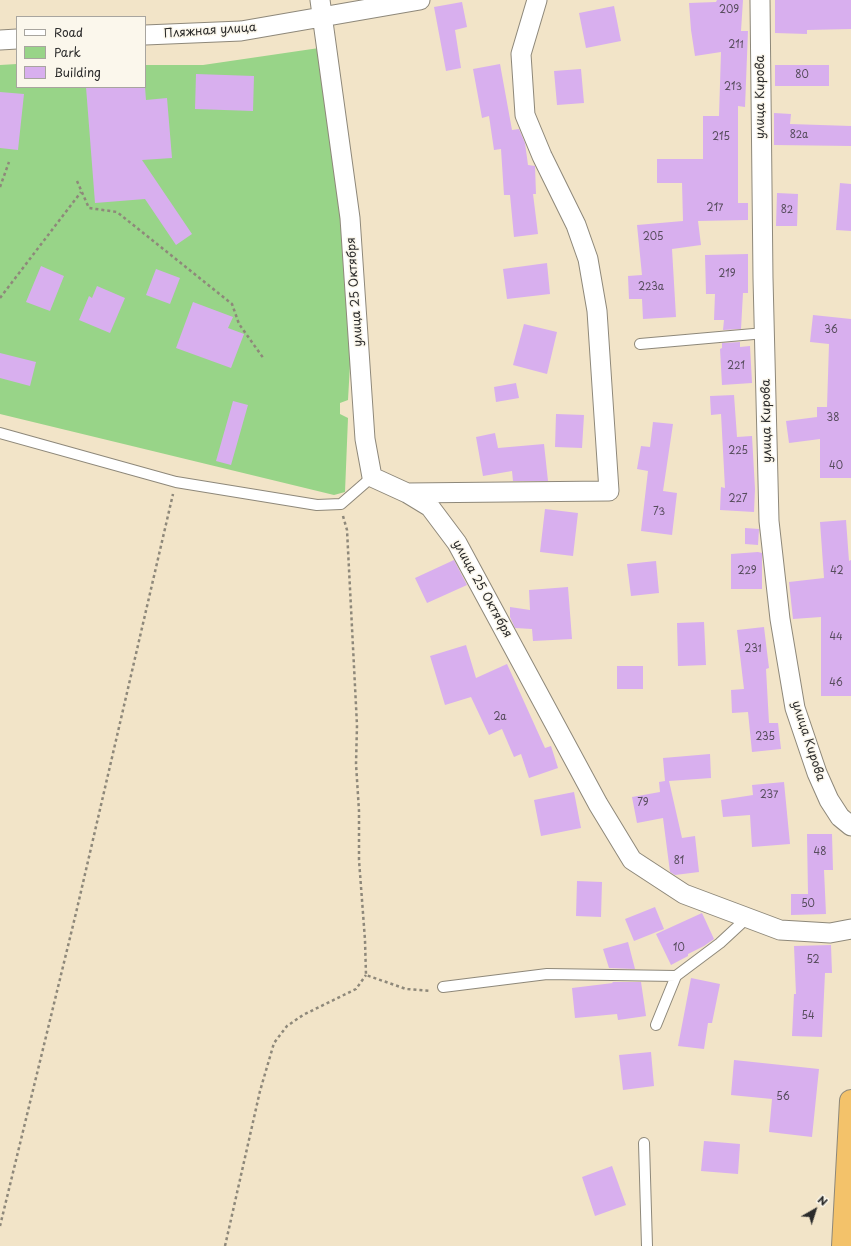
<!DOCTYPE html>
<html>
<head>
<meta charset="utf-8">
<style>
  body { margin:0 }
  #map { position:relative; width:851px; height:1246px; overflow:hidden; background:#f2e4c8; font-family:"Playpen Sans",sans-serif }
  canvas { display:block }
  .legend { position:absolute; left:16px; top:16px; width:130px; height:72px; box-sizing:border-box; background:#fbf7ec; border:1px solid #a8a59f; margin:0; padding:5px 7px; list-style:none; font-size:12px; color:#2b2b2b }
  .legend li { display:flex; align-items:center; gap:8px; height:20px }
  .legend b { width:20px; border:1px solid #a8a59f }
  .north { position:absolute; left:795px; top:1190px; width:40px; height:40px; -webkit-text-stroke:3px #fbf7ec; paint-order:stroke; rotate:39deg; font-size:11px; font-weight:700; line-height:16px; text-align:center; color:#2b2b2b }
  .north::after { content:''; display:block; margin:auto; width:14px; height:18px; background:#2b2b2b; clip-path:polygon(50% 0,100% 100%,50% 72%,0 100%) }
</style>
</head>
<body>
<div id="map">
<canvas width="851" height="1246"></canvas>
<ul class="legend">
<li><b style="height:5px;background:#fff"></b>Road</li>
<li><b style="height:11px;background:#98d488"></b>Park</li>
<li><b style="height:11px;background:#d8afee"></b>Building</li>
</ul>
<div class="north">N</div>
</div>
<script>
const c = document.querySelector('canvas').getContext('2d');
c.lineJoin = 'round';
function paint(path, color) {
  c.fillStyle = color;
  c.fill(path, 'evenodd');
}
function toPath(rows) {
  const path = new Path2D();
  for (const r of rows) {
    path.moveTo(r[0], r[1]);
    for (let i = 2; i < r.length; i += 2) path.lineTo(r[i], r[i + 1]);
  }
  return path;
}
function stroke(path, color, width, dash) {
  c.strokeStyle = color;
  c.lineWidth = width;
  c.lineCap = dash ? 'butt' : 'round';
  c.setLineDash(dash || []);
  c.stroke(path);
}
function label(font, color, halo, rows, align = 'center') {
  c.font = font + ' "Playpen Sans",sans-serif';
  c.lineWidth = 3;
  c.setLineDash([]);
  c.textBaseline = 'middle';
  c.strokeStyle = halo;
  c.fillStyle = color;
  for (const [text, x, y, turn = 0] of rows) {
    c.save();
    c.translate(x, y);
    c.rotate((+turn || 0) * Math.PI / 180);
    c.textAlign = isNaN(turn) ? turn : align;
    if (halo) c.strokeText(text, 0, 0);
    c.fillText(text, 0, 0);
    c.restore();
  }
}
const green = toPath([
  [319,48,343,216,351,347,348,400,340,403,340,414,348,418,345,492,334,495,0,414,0,65,17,64,17,87,145,87,145,65,203,65]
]);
const building = toPath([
  [717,0,743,0,741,31,748,31,745,107,738,106,738,203,748,203,748,220,698,221,701,245,672,249,676,317,643,319,642,299,629,299,628,276,642,275,637,225,683,221,682,183,657,183,657,159,703,159,703,116,719,116,721,52,695,56,691,30,689,3,716,2],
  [775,0,851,0,851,29,807,30,807,34,775,33],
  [462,2,467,27,455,30,461,68,446,71,434,7],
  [614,6,621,41,586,48,579,13],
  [500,64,512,130,519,129,525,143,528,165,535,166,536,194,533,194,538,234,514,237,510,195,504,195,501,149,494,150,489,116,482,118,473,69],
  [775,65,829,65,829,86,775,86],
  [581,69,584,103,557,105,554,71],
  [196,74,254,76,253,111,195,109],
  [86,87,145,87,146,100,167,98,172,158,142,160,192,234,176,245,145,199,95,203],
  [0,92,24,94,18,150,0,148],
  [774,113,791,114,790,124,851,126,851,146,774,145],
  [840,183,851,184,851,231,836,230],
  [777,193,798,194,797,226,776,226],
  [748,254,748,293,743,293,741,329,723,330,724,320,714,320,715,294,706,294,705,255],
  [547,263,550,294,507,299,503,269],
  [41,266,64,276,50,311,26,302],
  [156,269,180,278,170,304,146,295],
  [97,286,125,298,110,333,79,320,89,296,92,298],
  [193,302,233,317,228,328,244,334,231,368,176,348],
  [813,315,851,319,851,478,820,478,820,439,789,443,786,421,817,417,817,407,827,407,829,344,810,342],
  [524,324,557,332,547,374,513,365],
  [740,342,740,347,750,346,752,383,722,385,720,349,722,348,722,343],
  [0,353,36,362,30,386,0,378],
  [516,383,519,398,496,402,494,387],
  [734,395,737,437,752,436,755,489,754,512,720,510,721,487,725,488,721,414,711,415,710,396],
  [233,401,248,405,231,465,216,461],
  [556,414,584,415,582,448,555,447],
  [653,422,673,424,663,491,677,493,672,535,641,531,648,471,637,469,641,446,650,447],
  [495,433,498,448,544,444,548,481,513,481,512,471,483,476,476,437],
  [545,509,578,513,573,556,540,552],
  [846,520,849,561,851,560,851,696,821,696,821,617,793,619,789,582,824,578,820,522],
  [745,528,759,529,758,545,745,544],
  [758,552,762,553,762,589,731,589,731,554],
  [454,560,467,585,427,603,415,578],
  [656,561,659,593,631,596,627,564],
  [568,587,572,639,533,641,532,629,515,628,510,617,510,607,530,610,529,590],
  [704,622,706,665,678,666,677,623],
  [764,627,769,668,766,669,769,723,778,723,781,749,752,752,748,712,732,713,731,690,744,689,737,630],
  [466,645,476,678,507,664,545,748,551,746,558,768,529,778,521,754,514,757,502,729,489,735,471,697,445,705,430,656],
  [617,666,643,666,643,689,617,689],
  [710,754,711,778,669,781,682,838,695,836,699,872,675,875,670,872,663,818,637,823,632,797,660,792,659,782,665,781,663,758],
  [784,782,790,844,752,847,750,815,723,817,721,800,753,795,752,785],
  [574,792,581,828,541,836,534,800],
  [807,834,832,834,833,870,824,870,826,914,791,915,791,894,808,894],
  [577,881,602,882,601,917,576,916],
  [655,907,664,929,634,941,625,919],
  [702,913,714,939,704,946,688,954,688,956,671,965,656,934],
  [628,942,635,969,609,968,603,949],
  [831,945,832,973,825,973,822,1037,792,1036,794,994,796,994,794,946],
  [691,978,720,984,712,1023,708,1023,704,1049,678,1046],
  [612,982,641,982,646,1016,618,1020,617,1014,575,1018,572,988,613,983],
  [651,1052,654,1086,623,1090,619,1055],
  [734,1060,819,1069,812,1137,769,1132,772,1099,731,1095],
  [704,1141,740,1144,738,1174,701,1171],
  [612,1166,626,1205,595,1216,582,1177]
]);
const path = toPath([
  [77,181,89,208,117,212,232,304,239,324,264,359],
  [0,187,9,162],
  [0,298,81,192],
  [343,516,347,530,357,725,356,764,359,811,359,860,365,940,366,975,406,989,430,991],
  [0,1226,76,913,173,494],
  [225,1246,260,1091,274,1043,287,1026,303,1015,356,989,366,975]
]);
const service = toPath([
  [640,344,765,333],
  [0,433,176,482,317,505,341,504,372,477],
  [443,987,547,974,676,976],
  [656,1025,676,976,720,943,747,918],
  [644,1143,647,1246]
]);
const minor = toPath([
  [320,0,350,218,365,439,372,477,407,493,430,507,457,543,598,804,632,860,684,894,780,930,830,933,851,929],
  [760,0,763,278,769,521,780,619,795,708,817,773,829,800,840,817,851,826],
  [145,35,241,31,420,0],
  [0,40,17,39],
  [407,493,609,491,597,311,588,259,576,225,542,156,525,115,521,54,537,0]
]);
const trunk = toPath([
  [843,1246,851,1101]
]);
const numberNames = [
  ["209",729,10],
  ["211",736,45],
  ["80",802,75],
  ["213",733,87],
  ["82а",799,135],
  ["215",721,137],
  ["217",715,208],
  ["82",787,210],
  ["205",653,237],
  ["219",727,274],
  ["223а",651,287],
  ["36",831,330],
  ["221",736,366],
  ["38",833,418],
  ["225",738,451],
  ["40",836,466],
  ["227",738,499],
  ["73",659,512],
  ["229",747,571],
  ["42",837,571],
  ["44",836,637],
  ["231",753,649],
  ["46",836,683],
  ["2а",500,717],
  ["235",765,737],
  ["237",769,795],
  ["79",643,803],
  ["48",820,852],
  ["81",679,861],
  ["50",808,904],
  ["10",679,948],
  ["52",813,960],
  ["54",808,1016],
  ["56",783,1097]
];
const streetNames = [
  ["Пляжная улица",210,31,-4],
  ["улица Кирова",761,97,-90],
  ["улица 25 Октября",355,292,-94],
  ["улица Кирова",767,421,-91],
  ["улица 25 Октября",482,589,61],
  ["улица Кирова",808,741,72]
];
paint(green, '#98d488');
paint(building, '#d8afee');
stroke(service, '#8e887a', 12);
stroke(minor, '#8e887a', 21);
stroke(trunk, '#8e887a', 24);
stroke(path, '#8e887a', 2.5, [3, 3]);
stroke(service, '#fff', 10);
stroke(minor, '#fff', 19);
stroke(trunk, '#f3c26a', 22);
label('10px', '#564c5c', null, numberNames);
label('12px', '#2b2b2b', '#fbf7ec', streetNames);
</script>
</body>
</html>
